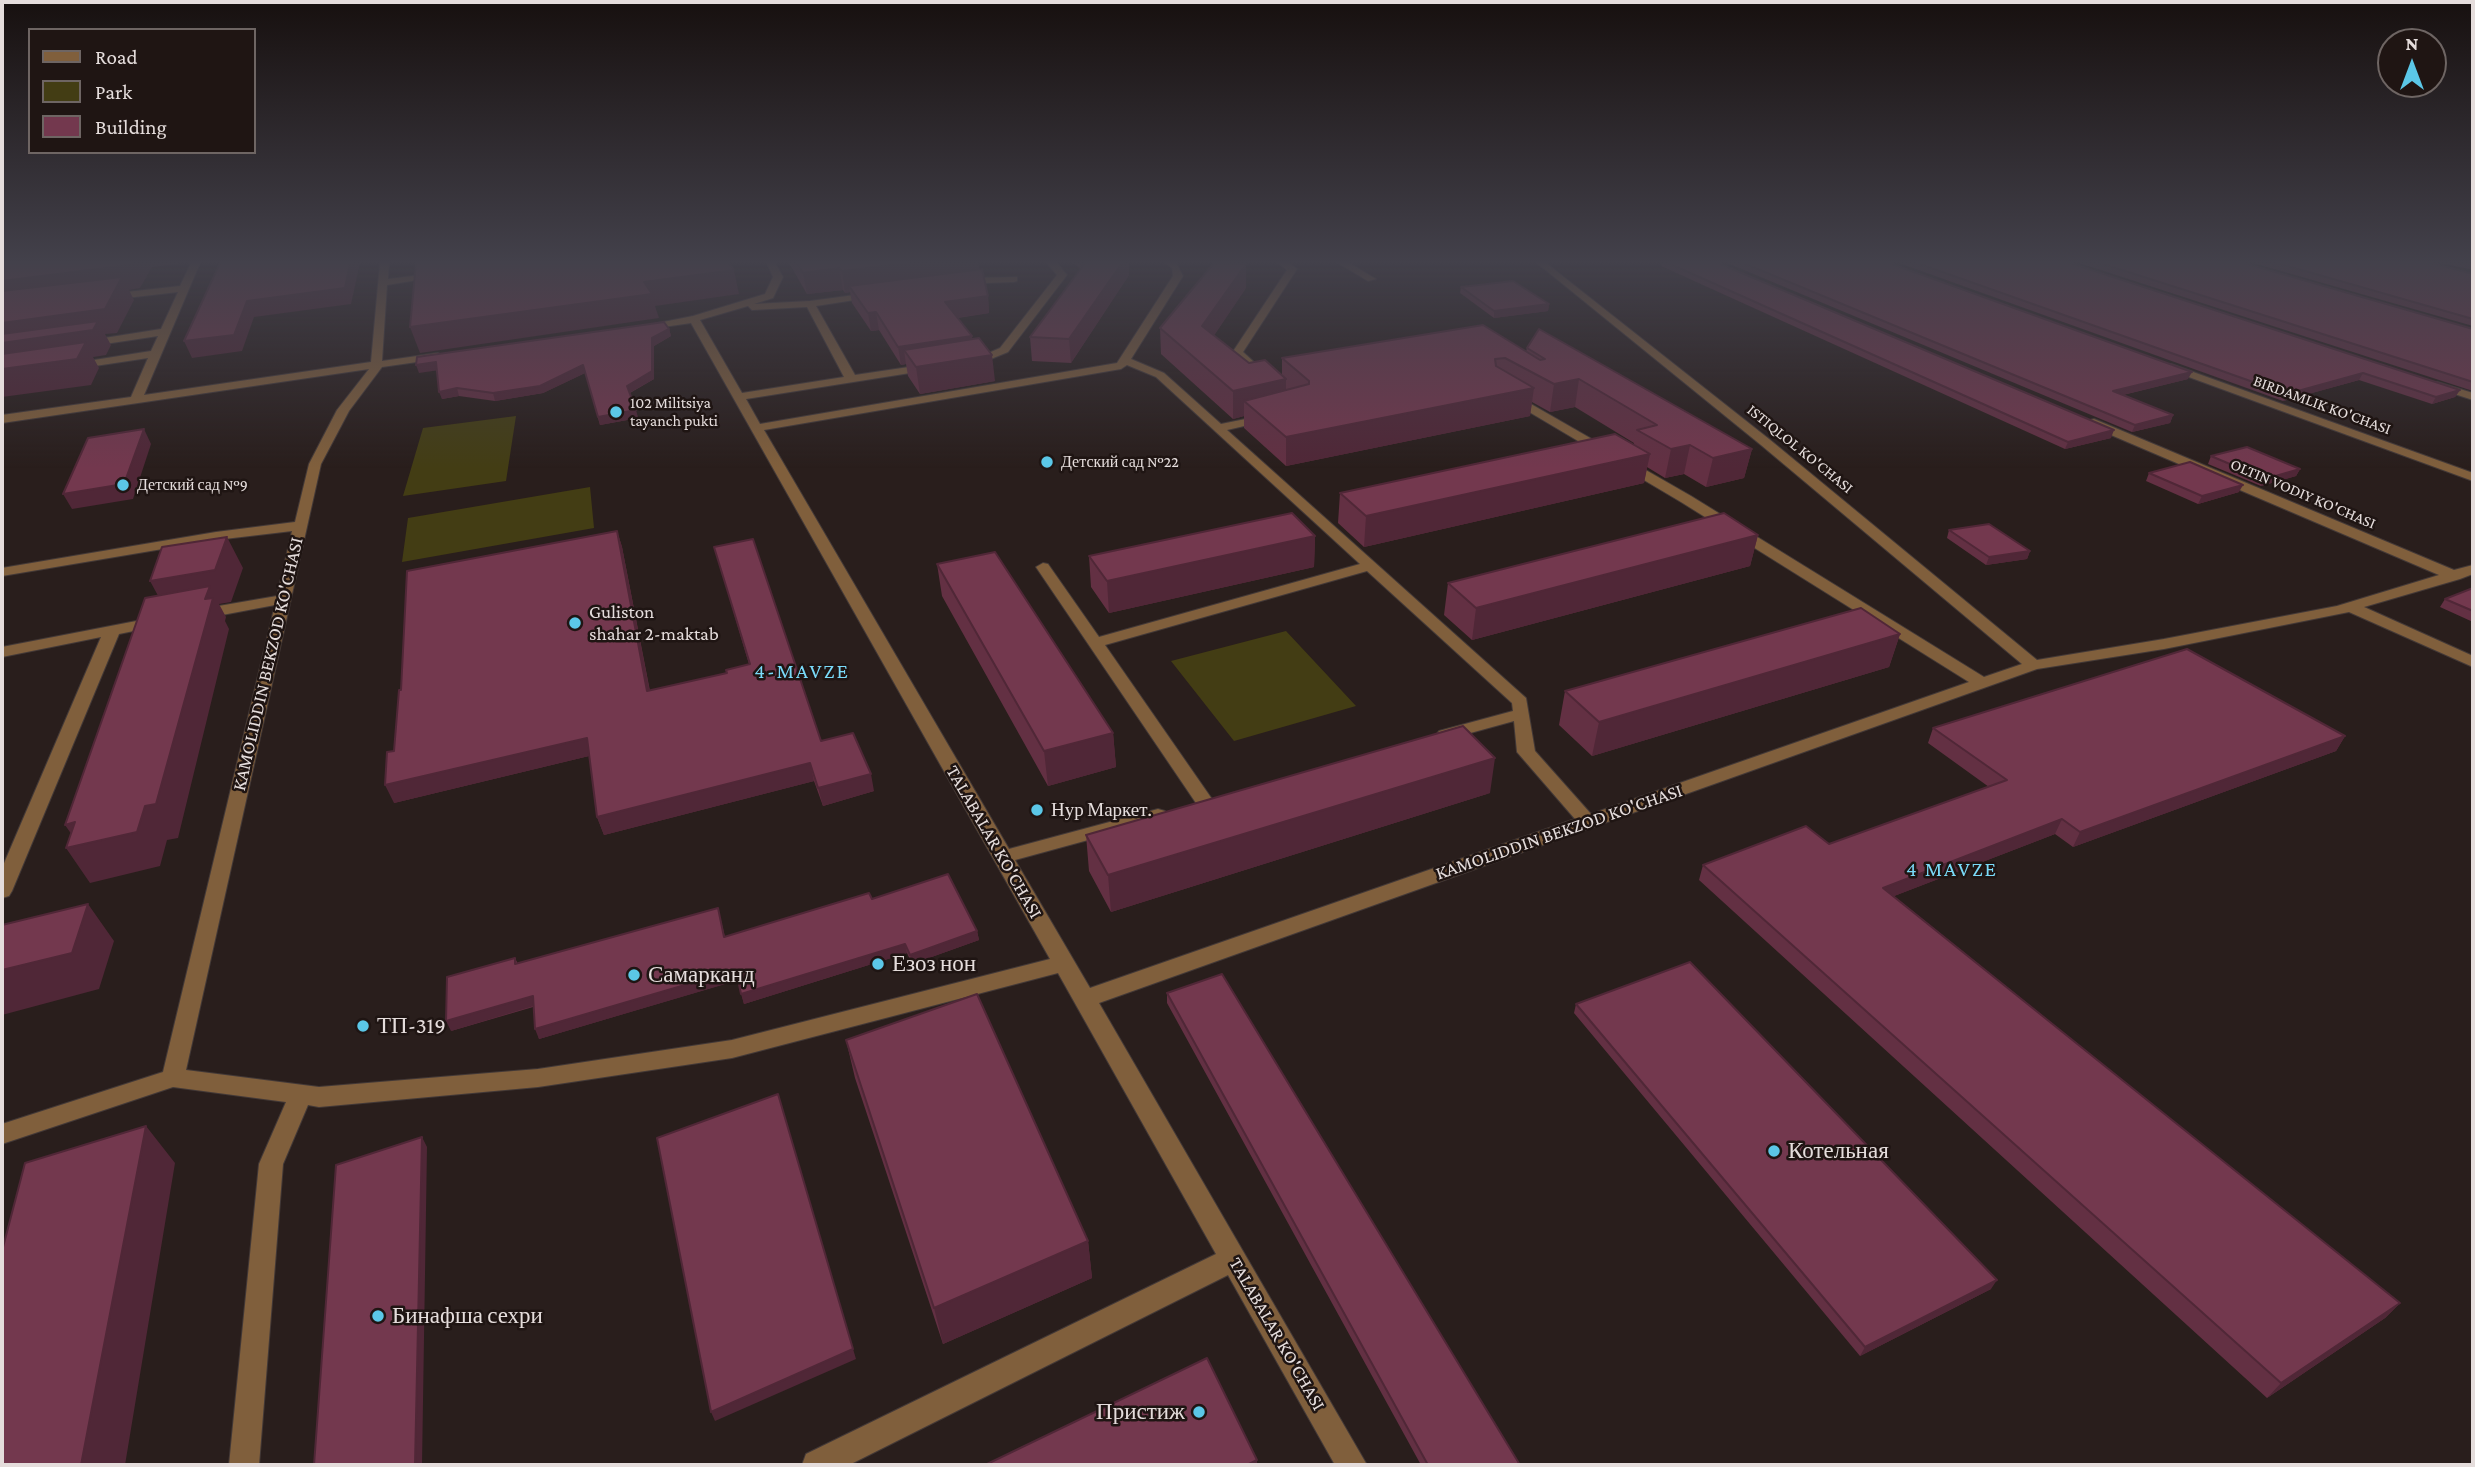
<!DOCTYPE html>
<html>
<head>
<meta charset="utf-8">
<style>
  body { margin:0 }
  #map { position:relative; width:2475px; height:1467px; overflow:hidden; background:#291e1c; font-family:"Crimson Pro",serif }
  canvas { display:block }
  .frame { position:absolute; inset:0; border:4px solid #e5dddc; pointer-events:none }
  .legend { position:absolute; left:28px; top:28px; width:228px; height:126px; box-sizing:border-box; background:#1f1513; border:2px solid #6e6563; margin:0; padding:9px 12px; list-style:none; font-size:21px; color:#e5dddc }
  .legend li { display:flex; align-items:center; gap:14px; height:35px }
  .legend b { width:35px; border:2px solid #6e6563 }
  .north { position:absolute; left:2377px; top:28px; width:70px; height:70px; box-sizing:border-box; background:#1f1513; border:2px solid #6e6563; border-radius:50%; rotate:0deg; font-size:19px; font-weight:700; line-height:28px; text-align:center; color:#e5dddc }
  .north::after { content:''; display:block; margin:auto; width:24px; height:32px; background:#5bc7e7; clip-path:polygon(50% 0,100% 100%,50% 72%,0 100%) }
</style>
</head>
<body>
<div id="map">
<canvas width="2475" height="1467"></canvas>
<div class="frame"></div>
<ul class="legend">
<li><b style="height:9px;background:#805f3c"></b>Road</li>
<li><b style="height:19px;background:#433d14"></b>Park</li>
<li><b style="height:19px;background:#73384e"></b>Building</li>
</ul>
<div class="north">N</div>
</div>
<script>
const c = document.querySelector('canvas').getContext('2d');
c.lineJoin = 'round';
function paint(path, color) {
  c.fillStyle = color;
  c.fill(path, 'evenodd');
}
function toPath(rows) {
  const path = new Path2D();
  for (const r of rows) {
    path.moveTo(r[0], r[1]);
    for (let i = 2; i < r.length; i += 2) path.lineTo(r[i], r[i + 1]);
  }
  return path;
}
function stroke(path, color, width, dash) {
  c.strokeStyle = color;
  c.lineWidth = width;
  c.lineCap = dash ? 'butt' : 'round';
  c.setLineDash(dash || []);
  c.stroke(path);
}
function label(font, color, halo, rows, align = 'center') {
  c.font = font + ' "Crimson Pro",serif';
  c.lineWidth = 5;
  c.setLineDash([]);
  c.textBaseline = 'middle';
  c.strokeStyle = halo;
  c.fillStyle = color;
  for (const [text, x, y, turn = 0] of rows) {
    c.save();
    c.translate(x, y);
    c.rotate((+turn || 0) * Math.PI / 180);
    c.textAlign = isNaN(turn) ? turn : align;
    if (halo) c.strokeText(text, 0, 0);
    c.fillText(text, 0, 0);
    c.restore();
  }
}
const green = toPath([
  [516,416,506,481,403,496,423,428],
  [590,487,594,528,402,562,408,518],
  [1286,631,1356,706,1234,741,1171,661]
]);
const minor = toPath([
  [191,263,200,263,144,395,371,362,380,263,389,263,388,279,437,273,442,276,387,285,382,361,438,353,443,356,438,359,382,367,349,411,321,464,186,1070,319,1087,538,1069,732,1040,1050,959,691,323,643,330,638,327,693,316,765,294,773,277,767,263,775,263,783,277,773,298,754,304,810,301,877,292,877,296,874,297,816,306,855,375,929,364,935,367,929,370,746,399,760,424,1117,363,1173,276,1172,268,1166,263,1176,263,1183,276,1131,359,1164,373,1221,424,1270,414,1270,420,1227,430,1526,698,1535,751,1591,814,1969,682,1681,502,1509,400,1509,396,1517,396,1691,496,1984,677,2022,664,1761,445,1537,263,1546,263,1769,439,2037,660,2164,639,2337,606,2439,575,2090,426,2090,420,2094,419,2454,570,2473,565,2473,574,2460,579,2364,607,2473,656,2473,667,2349,612,2164,649,2037,669,1099,1003,1367,1465,1335,1465,1228,1275,849,1465,802,1465,806,1454,1216,1254,1058,973,732,1058,538,1087,319,1107,308,1105,283,1164,259,1465,229,1465,259,1164,286,1102,173,1087,2,1144,2,1124,163,1072,275,605,201,619,193,614,201,609,277,596,292,531,216,540,2,576,2,568,216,532,295,522,309,464,337,410,369,369,2,423,2,415,131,397,148,358,75,369,69,366,75,363,151,351,158,336,85,347,80,344,85,341,161,329,178,292,109,300,104,297,109,294,180,286,191,263],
  [748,306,752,310,807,307,844,377,742,393,700,320,748,306],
  [1127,365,1156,377,1360,564,1099,637,1048,564,1043,563,1036,567,1198,806,1205,808,1214,802,1105,645,1367,571,1512,703,1513,711,1439,731,1436,735,1439,739,1445,740,1514,721,1517,752,1575,819,1090,988,1015,860,1165,819,1167,815,1165,811,1158,809,1009,849,764,430,1121,369,1127,365],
  [1047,263,1057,263,1067,275,1008,352,986,361,966,362,966,358,984,355,1000,348,1057,275,1047,263],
  [1278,263,1289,263,1297,269,1243,352,1267,374,1267,378,1263,379,1232,353,1287,270,1278,263],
  [1338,263,1349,263,1376,279,1368,281,1338,263],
  [1017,277,1017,281,1014,282,961,284,956,281,961,278,1017,277],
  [2171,364,2473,473,2473,481,2167,369,2165,367,2171,364],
  [2437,382,2473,393,2473,400,2433,387,2433,383,2437,382],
  [157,617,163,619,165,622,163,625,119,634,12,891,9,896,2,898,2,868,101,637,2,657,2,647,157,617]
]);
const wall = toPath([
  [789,263,978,263,979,269,988,296,989,313,958,318,972,336,972,339,995,381,920,394,908,376,906,364,901,365,879,330,871,331,852,303,850,292,845,293,843,290,807,294],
  [1073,263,1129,263,1129,275,1071,363,1032,361,1030,337,1081,269],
  [1662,263,1718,263,2111,438,2065,449,1661,266],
  [1727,263,1889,263,2188,379,2123,395,2173,415,2170,423,2132,432],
  [1899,263,2070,263,2460,390,2455,397,2432,404,2359,380,2283,401],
  [2079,263,2244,263,2473,329,2473,391],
  [2253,263,2432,263,2473,274,2473,326],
  [2441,263,2473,263,2473,270],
  [1461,287,1549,304,1548,311,1494,318,1460,293],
  [1246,288,1214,335,1249,363,1282,376,1282,358,1526,352,1527,348,1752,449,1744,478,1706,487,1684,474,1665,478,1647,467,1644,483,1364,547,1338,523,1340,493,1634,445,1634,443,1575,407,1550,412,1532,402,1530,416,1286,466,1244,428,1244,416,1233,419,1161,354,1160,328],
  [669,329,671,336,654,346,654,379,630,393,638,418,600,425,585,373,543,393,495,401,459,396,442,399,437,370,419,373],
  [2211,456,2300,469,2296,476,2261,486,2208,464],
  [2149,473,2239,492,2198,504,2146,481],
  [1949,530,2030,551,2027,559,1986,565,1947,538],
  [617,531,622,547,650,691,727,673,749,664,714,547,821,741,874,791,823,806,814,781,604,835,597,817,589,756,394,803,394,751,401,690],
  [1758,535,1750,566,1472,640,1444,615,1448,583],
  [1315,536,1314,567,1109,613,1091,587,1089,556],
  [937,564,1113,733,1116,767,1048,786,942,596],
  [2473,588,2473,622,2440,607,2445,599],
  [1900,634,1889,667,1592,756,1559,725,1565,691],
  [1933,728,2345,736,2336,751,2073,847,2055,834,1894,896,2400,1303,2385,1318,2267,1398,1699,880,1703,865,1829,844,1989,787,1928,743],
  [1490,793,1111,912,1089,871,1086,835],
  [872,899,977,931,979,940,912,964,907,953,744,1004,738,980,539,1039,533,1007,451,1031,515,958,518,964,718,908,725,937],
  [1167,993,1520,1465,1421,1465,1167,1003],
  [1576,1004,1991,1289,1860,1356,1574,1013],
  [846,1040,1088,1241,1092,1278,943,1344,855,1078]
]);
const shadedWall = toPath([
  [130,263,179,263,179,264,152,267,140,288,129,290,134,300,117,333,105,334,111,345,106,355,93,357,99,368,91,385,2,397,2,281],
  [350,263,360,263,351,304,254,317,242,351,192,358,184,341,247,301],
  [907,263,978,263,980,274,849,286,850,292,845,293,842,271],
  [1122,263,1129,263,1129,275,1071,363,1069,339],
  [1246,264,1246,288,1203,352,1202,326],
  [839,268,843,290,807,294,803,273],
  [734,270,739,294,655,306,659,318,420,353,410,327,644,282],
  [988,296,989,313,948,319,945,302],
  [1549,304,1548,311,1494,318,1494,311],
  [876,312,879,330,871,331,868,313],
  [669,329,671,336,654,346,654,379,629,393,627,386,652,338],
  [972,336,974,354,904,350,906,364,901,365,898,347],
  [992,355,995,381,920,394,916,367],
  [436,362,439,370,419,373,416,365],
  [583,365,585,373,543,393,495,401,493,393],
  [2192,372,2188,379,2110,398,2113,391],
  [2363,373,2359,380,2283,401,2287,394],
  [1286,379,1286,407,1244,401,1244,416,1233,419,1233,391],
  [1579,379,1575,407,1550,412,1554,384],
  [457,388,459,396,442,399,439,392],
  [1534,388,1530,416,1286,466,1286,437],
  [2460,390,2455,397,2432,404,2436,397],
  [636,410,638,418,600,425,598,417],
  [2173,415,2170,423,2132,432,2135,425],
  [144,429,151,444,133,499,72,509,63,494],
  [2114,430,2111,438,2065,449,2068,442],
  [1690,445,1684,474,1665,478,1671,449],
  [1752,449,1744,478,1706,487,1713,458],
  [1650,454,1644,483,1364,547,1366,516],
  [2300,469,2296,476,2261,486,2265,479],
  [2243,485,2239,492,2198,504,2202,496],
  [617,531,622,547,653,708,647,691],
  [1758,535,1750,566,1472,640,1476,608],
  [1315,536,1314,567,1109,613,1107,581],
  [227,537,243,568,231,602,219,604,226,617,225,621,229,629,178,838,167,840,160,866,90,883,66,848,79,845,65,825,168,614,150,581],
  [2030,551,2027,559,1986,565,1989,557],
  [1900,634,1889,667,1592,756,1599,722],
  [1113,733,1116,767,1048,786,1044,751],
  [2345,736,2336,751,2073,847,2080,832],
  [587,738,593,755,394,803,385,785],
  [1495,758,1490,793,1111,912,1108,875],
  [810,763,814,781,604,835,597,817],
  [871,774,874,791,823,806,818,788],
  [2062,819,2055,834,1876,903,1883,888],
  [88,904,114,941,99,989,2,1015,2,970],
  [977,931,979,940,912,964,910,955],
  [905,944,907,953,744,1004,741,994],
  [736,970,739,980,539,1039,535,1029],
  [533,996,537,1005,451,1031,446,1021],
  [778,1094,856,1359,715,1421,711,1412],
  [146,1126,175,1163,125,1465,81,1465],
  [422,1137,427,1147,422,1465,415,1465],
  [1088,1241,1092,1278,943,1344,934,1308],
  [1997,1280,1991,1289,1860,1356,1865,1347],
  [2400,1303,2385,1318,2267,1398,2281,1383],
  [1257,1460,1257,1465,1247,1465]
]);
const building = toPath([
  [2,263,130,263,129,265,2,281,2,263],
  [220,263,350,263,345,288,247,301,234,335,184,341,220,263],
  [416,263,729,263,734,270,644,282,652,294,410,327,416,263],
  [797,263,907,263,842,271,839,268,803,273,797,263],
  [1085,263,1122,263,1069,339,1030,337,1085,263],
  [1214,263,1246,264,1202,326,1249,363,1265,360,1286,379,1233,391,1160,328,1214,263],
  [1668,263,1718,263,2114,430,2068,442,1668,263],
  [1743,263,1889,263,2192,372,2113,391,2173,415,2135,425,1743,263],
  [1917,263,2070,263,2460,390,2436,397,2363,373,2287,394,1917,263],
  [2100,263,2244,263,2473,329,2473,382,2100,263],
  [2277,263,2432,263,2473,274,2473,319,2277,263],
  [982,269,988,296,945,302,972,336,898,347,876,312,868,313,849,286,982,269],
  [122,277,105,309,2,323,2,291,122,277],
  [1513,281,1549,304,1494,311,1461,287,1513,281],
  [98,321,93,330,2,343,2,334,98,321],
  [664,322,669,329,652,338,652,371,627,386,636,410,598,417,583,365,540,386,493,393,457,388,439,392,436,362,416,365,417,357,664,322],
  [1483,325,1540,360,1545,359,1527,348,1539,329,1752,449,1713,458,1690,445,1671,449,1637,430,1657,425,1579,379,1554,384,1505,358,1495,359,1496,366,1534,388,1286,437,1244,401,1309,384,1309,381,1282,358,1483,325],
  [979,338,992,355,916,367,904,350,979,338],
  [86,342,77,359,2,369,2,354,86,342],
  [144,429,124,484,63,494,88,438,144,429],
  [1615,434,1650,454,1366,516,1340,493,1615,434],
  [2247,447,2300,469,2265,479,2211,456,2247,447],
  [2190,462,2243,485,2202,496,2149,473,2190,462],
  [1292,513,1315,536,1107,581,1089,556,1292,513],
  [1724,513,1758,535,1476,608,1448,583,1724,513],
  [1989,524,2030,551,1989,557,1949,530,1989,524],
  [617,531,647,691,727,673,726,670,750,664,714,547,753,539,821,741,853,733,871,774,818,788,810,763,597,817,587,738,385,785,387,752,394,751,399,690,401,690,407,571,617,531],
  [227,537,215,570,150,581,162,547,227,537],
  [995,552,1113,733,1044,751,937,564,995,552],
  [210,586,205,599,213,598,156,804,145,806,137,832,66,848,75,822,65,825,145,598,210,586],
  [2473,588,2473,611,2445,599,2473,588],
  [1861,608,1900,634,1599,722,1565,691,1861,608],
  [2187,649,2345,736,2080,832,2062,819,1883,888,2400,1303,2281,1383,1703,865,1806,826,1829,844,2007,780,1933,728,2187,649],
  [1463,726,1495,758,1108,875,1086,835,1463,726],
  [948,874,977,931,910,955,905,944,741,994,736,970,535,1029,533,996,446,1021,447,977,515,958,515,964,718,908,724,937,869,893,872,899,948,874],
  [88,904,72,953,2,970,2,925,88,904],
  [1690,962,1997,1280,1865,1347,1576,1004,1690,962],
  [1222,974,1520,1465,1428,1465,1167,993,1222,974],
  [977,994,1088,1241,934,1308,846,1040,977,994],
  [778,1094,853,1349,711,1412,657,1138,778,1094],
  [146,1126,81,1465,2,1465,2,1251,25,1163,146,1126],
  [422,1137,415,1465,314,1465,336,1165,422,1137],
  [1207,1358,1257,1460,1247,1465,985,1465,1207,1358]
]);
const markers = [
  [616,412,7,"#5bc7e7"],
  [1047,462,7,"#5bc7e7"],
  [123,485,7,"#5bc7e7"],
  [575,623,7,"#5bc7e7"],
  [1037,810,7,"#5bc7e7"],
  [878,964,7,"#5bc7e7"],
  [634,975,7,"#5bc7e7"],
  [363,1026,7,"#5bc7e7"],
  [1774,1151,7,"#5bc7e7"],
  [378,1316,7,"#5bc7e7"],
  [1199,1412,7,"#5bc7e7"]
];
const farPoinames = [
  ["102 Militsiya",630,403],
  ["tayanch pukti",630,421],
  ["Детский сад №22",1061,462],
  ["Детский сад №9",137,485]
];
const farStreetnames = [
  ["BIRDAMLIK KO'CHASI",2322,405,20],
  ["ISTIQLOL KO'CHASI",1800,449,39],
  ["OLTIN VODIY KO'CHASI",2303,494,23]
];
const poiNames = [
  ["Guliston",589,612],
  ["shahar 2-maktab",589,634],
  ["Нур Маркет.",1051,810]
];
const streetNames = [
  ["KAMOLIDDIN BEKZOD KO'CHASI",268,664,-77],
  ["KAMOLIDDIN BEKZOD KO'CHASI",1559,832,-19],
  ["TALABALAR KO'CHASI",994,842,60],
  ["TALABALAR KO'CHASI",1277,1334,60]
];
const neighbourhoodNames = [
  ["4-MAVZE",802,672],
  ["4 MAVZE",1952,870]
];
const nearPoinames = [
  ["Езоз нон",892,964],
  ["Самарканд",648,975],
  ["ТП-319",377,1026],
  ["Котельная",1788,1151],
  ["Бинафша сехри",392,1316],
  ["Пристиж",1185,1412,"right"]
];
paint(green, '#433d14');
stroke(minor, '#433937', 2);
paint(minor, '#805f3c');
paint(wall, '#633043');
paint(shadedWall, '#502737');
paint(building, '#73384e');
stroke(building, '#502737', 2);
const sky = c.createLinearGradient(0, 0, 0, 468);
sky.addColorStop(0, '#17100f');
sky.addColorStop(0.56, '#43414b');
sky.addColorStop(1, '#43414b00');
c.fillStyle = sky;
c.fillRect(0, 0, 2475, 468);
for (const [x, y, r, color] of markers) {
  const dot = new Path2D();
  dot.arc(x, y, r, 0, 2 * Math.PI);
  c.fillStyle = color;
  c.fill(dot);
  stroke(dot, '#1f1513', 2.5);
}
label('16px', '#e5dddc', '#1f1513', farPoinames, 'left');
label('16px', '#e5dddc', '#1f1513', farStreetnames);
label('19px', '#e5dddc', '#1f1513', poiNames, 'left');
label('19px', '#e5dddc', '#1f1513', streetNames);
c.letterSpacing = '2px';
label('21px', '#7adaf8', '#1f1513', neighbourhoodNames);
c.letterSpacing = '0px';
label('23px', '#e5dddc', '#1f1513', nearPoinames, 'left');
</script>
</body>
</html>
